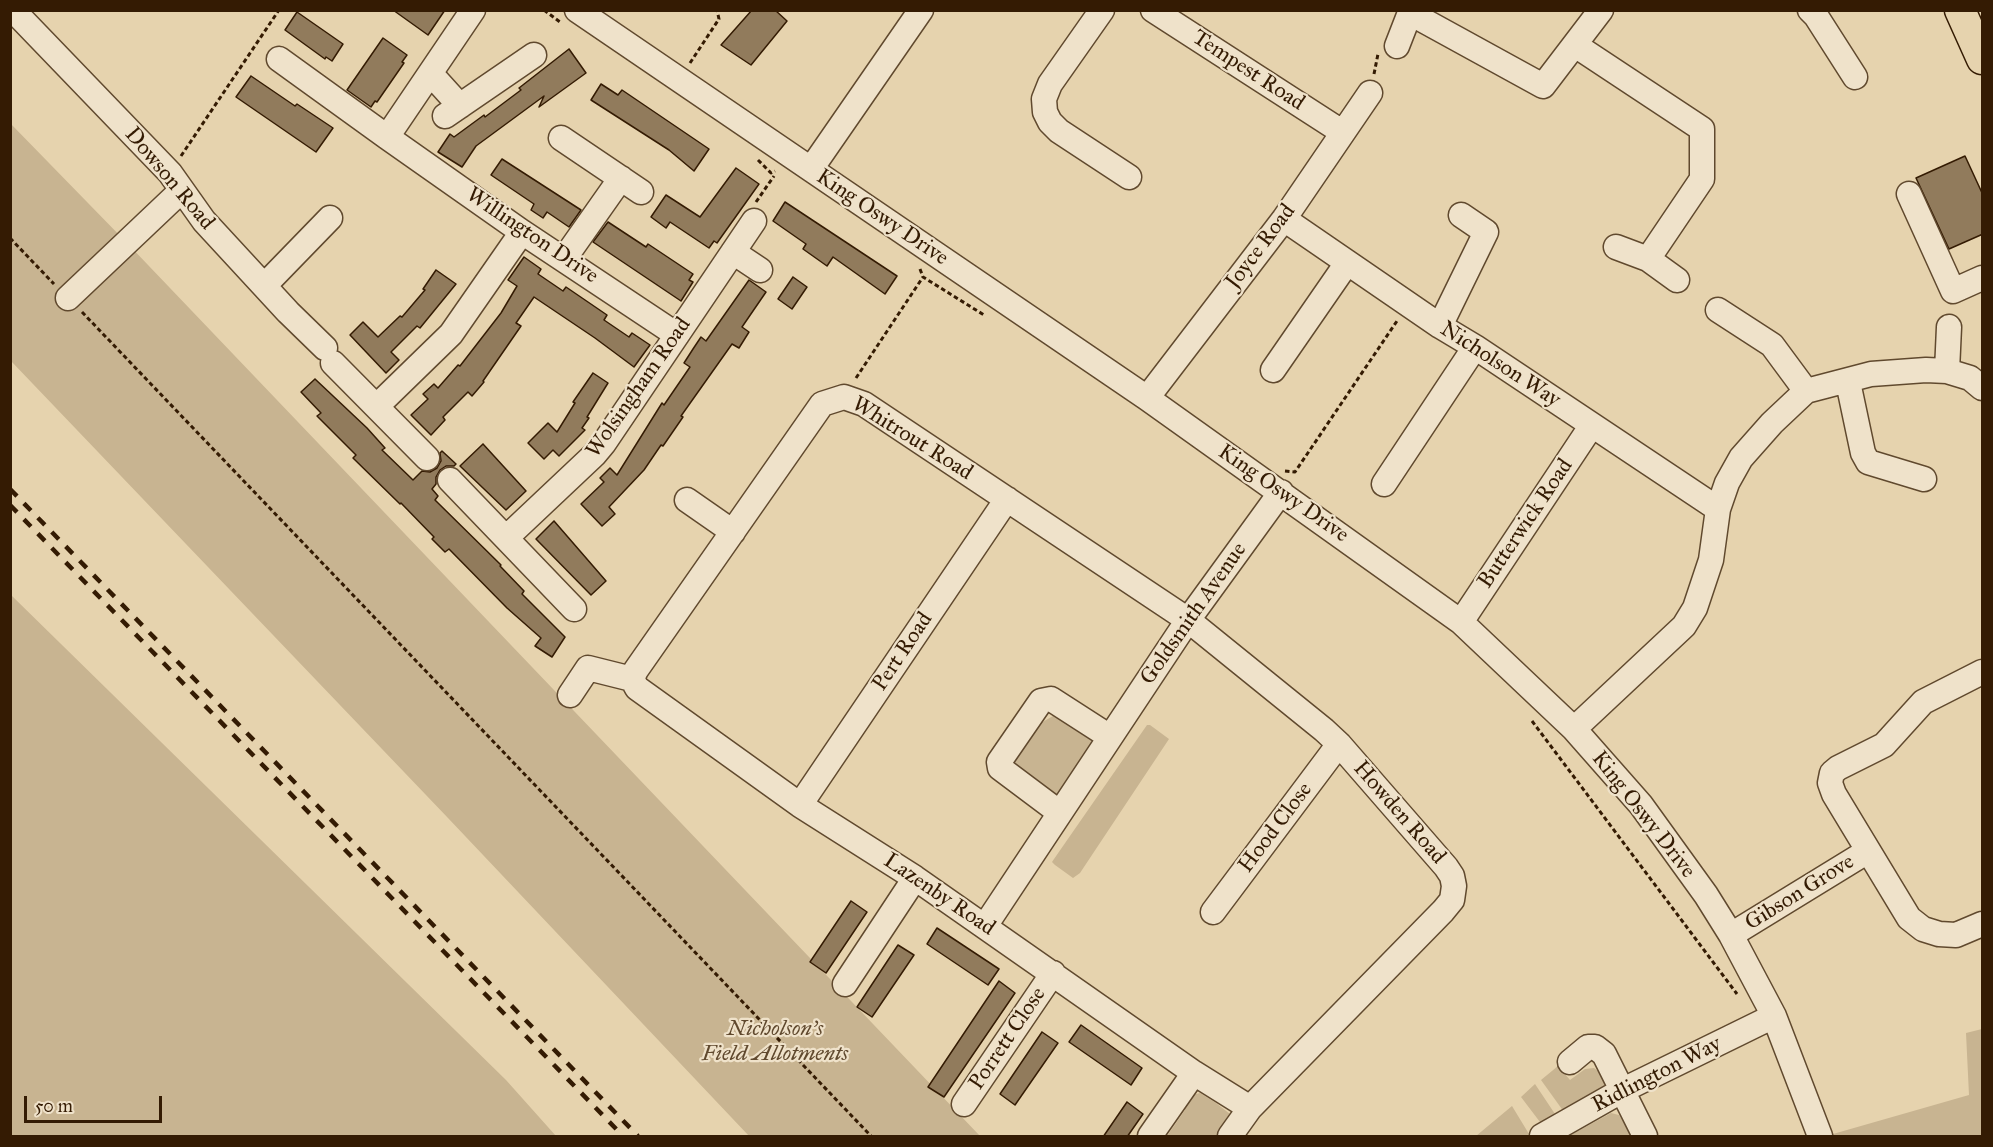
<!DOCTYPE html>
<html>
<head>
<meta charset="utf-8">
<style>
  body { margin:0 }
  #map { position:relative; width:1993px; height:1147px; overflow:hidden; background:#e6d3ae; font-family:"IM FELL Great Primer",serif }
  canvas { display:block }
  .frame { position:absolute; inset:0; border:12px solid #341b03; pointer-events:none }
  .scale { position:absolute; left:24px; top:1096px; width:138px; height:27px; box-sizing:border-box; border:3px solid #341b03; border-top:0; padding-left:8px; font-size:18px; line-height:21px; white-space:nowrap; color:#341b03; -webkit-text-stroke:4px #efe2ca; paint-order:stroke }
</style>
</head>
<body>
<div id="map">
<canvas width="1993" height="1147"></canvas>
<div class="frame"></div>
<div class="scale">50 m</div>
</div>
<script>
const c = document.querySelector('canvas').getContext('2d');
c.lineJoin = 'round';
function paint(path, color) {
  c.fillStyle = color;
  c.fill(path, 'evenodd');
}
function toPath(rows) {
  const path = new Path2D();
  for (const r of rows) {
    path.moveTo(r[0], r[1]);
    for (let i = 2; i < r.length; i += 2) path.lineTo(r[i], r[i + 1]);
  }
  return path;
}
function stroke(path, color, width, dash) {
  c.strokeStyle = color;
  c.lineWidth = width;
  c.lineCap = dash ? 'butt' : 'round';
  c.setLineDash(dash || []);
  c.stroke(path);
}
function label(font, color, halo, rows, align = 'center') {
  c.font = font + ' "IM FELL Great Primer",serif';
  c.lineWidth = 4.5;
  c.setLineDash([]);
  c.textBaseline = 'middle';
  c.strokeStyle = halo;
  c.fillStyle = color;
  for (const [text, x, y, turn = 0] of rows) {
    c.save();
    c.translate(x, y);
    c.rotate((+turn || 0) * Math.PI / 180);
    c.textAlign = isNaN(turn) ? turn : align;
    if (halo) c.strokeText(text, 0, 0);
    c.fillText(text, 0, 0);
    c.restore();
  }
}
const green = toPath([
  [10,123,127,243,980,1136,749,1136,448,818,11,361],
  [11,595,506,1080,556,1136,11,1136],
  [1053,716,1058,717,1095,741,1055,803,1014,767,1016,757,1039,724],
  [1147,725,1150,725,1169,739,1080,873,1073,878,1055,865,1052,862,1054,859],
  [1982,1029,1982,1136,1826,1136,1969,1095,1966,1033],
  [1558,1066,1570,1080,1585,1069,1594,1068,1602,1074,1609,1087,1564,1112,1541,1080],
  [1535,1084,1557,1117,1543,1126,1521,1097],
  [1200,1093,1216,1103,1230,1114,1232,1119,1223,1136,1167,1136,1185,1110,1184,1107,1192,1095],
  [1512,1106,1529,1134,1526,1136,1476,1136],
  [1611,1113,1619,1115,1632,1136,1569,1136]
]);
const building = toPath([
  [393,10,445,10,428,35,393,10],
  [752,10,775,10,787,21,751,65,721,45,752,10],
  [297,12,343,44,332,61,326,57,325,59,285,30,297,12],
  [383,38,407,55,402,62,404,63,377,102,375,101,371,107,347,90,383,38],
  [569,49,586,73,539,107,544,96,476,146,462,167,438,152,450,134,454,137,484,115,485,117,521,90,519,88,569,49],
  [251,76,295,106,297,104,333,128,316,152,236,97,251,76],
  [601,84,618,95,622,90,709,149,694,171,669,150,591,100,601,84],
  [1965,156,1983,195,1983,234,1949,249,1916,178,1965,156],
  [502,159,581,210,569,227,547,212,543,218,531,210,534,204,491,175,502,159],
  [736,168,759,184,717,243,714,241,709,248,670,222,666,228,651,217,666,195,700,217,736,168],
  [785,202,897,276,885,294,833,257,827,266,803,249,806,244,773,221,785,202],
  [608,222,646,247,648,244,693,274,689,280,693,282,681,301,593,242,608,222],
  [524,257,541,269,538,274,563,291,566,287,607,315,604,320,629,337,632,333,650,345,634,367,595,338,534,297,516,323,521,326,483,381,484,382,472,396,468,392,443,417,445,420,431,435,411,415,428,399,423,394,434,384,438,388,458,365,460,366,501,313,517,286,508,280,524,257],
  [436,270,456,284,420,328,417,326,391,352,399,360,386,373,350,335,363,322,378,337,400,316,402,317,425,290,423,289,436,270],
  [793,277,807,287,792,309,778,299,793,277],
  [749,280,766,292,742,327,749,332,739,348,732,344,681,416,683,417,663,446,661,445,644,470,609,507,615,514,602,526,581,504,604,482,600,478,610,468,617,475,662,403,664,405,690,367,684,363,693,349,701,337,706,341,749,280],
  [593,373,608,383,587,417,589,418,582,428,585,430,559,456,553,450,544,459,528,443,548,423,557,432,575,403,573,402,593,373],
  [315,379,367,428,385,448,382,450,413,480,422,471,430,472,437,468,441,461,440,453,442,451,456,464,454,466,446,466,440,470,436,477,436,484,432,489,438,496,435,500,501,565,500,566,524,591,522,594,565,637,552,657,535,646,541,638,507,608,449,549,445,552,432,539,434,537,401,503,400,504,353,458,356,455,317,416,321,413,301,392,315,379],
  [483,444,526,491,506,510,460,466,483,444],
  [554,521,606,581,591,595,536,539,554,521],
  [851,901,867,912,826,973,810,962,851,901],
  [937,928,999,969,988,985,927,944,937,928],
  [898,945,914,955,872,1017,857,1007,898,945],
  [999,981,1015,993,944,1097,928,1087,999,981],
  [1081,1025,1142,1068,1131,1085,1069,1042,1081,1025],
  [1042,1032,1058,1043,1015,1105,1000,1094,1042,1032],
  [1127,1102,1143,1114,1127,1137,1103,1137,1127,1102]
]);
const path = toPath([
  [544,10,560,22],
  [690,63,719,19,717,10],
  [1374,74,1378,54],
  [181,156,279,10],
  [758,160,771,173,775,171],
  [756,202,774,176],
  [10,238,54,284],
  [920,269,923,277,984,315],
  [82,312,871,1136],
  [856,378,923,277],
  [1285,471,1295,472,1397,321],
  [1532,721,1737,994]
]);
const minor = toPath([
  [13,10,170,173,204,221,288,312,325,348],
  [577,10,1147,398,1461,622,1574,729,1641,805,1706,895,1731,935,1774,1016,1820,1136],
  [1102,10,1050,84,1044,99,1045,112,1050,122,1059,131,1129,177],
  [1153,10,1342,132],
  [1810,10,1816,16,1855,77],
  [1410,13,1543,86,1601,10],
  [1575,45,1702,129,1702,179,1648,259],
  [1397,46,1411,10],
  [279,59,387,137,522,232,677,335],
  [431,74,460,106],
  [445,116,534,55],
  [387,137,473,10],
  [561,138,641,192],
  [811,169,921,10],
  [1909,194,1953,291,1982,278],
  [1284,219,1440,326,1475,347,1718,509],
  [1616,247,1648,259,1677,280],
  [733,252,760,270],
  [564,259,621,178],
  [264,286,330,218],
  [68,298,182,190],
  [1718,310,1772,345,1806,391],
  [1440,326,1486,232,1461,215],
  [333,363,427,458],
  [1273,370,1347,263],
  [1947,371,1949,327],
  [1848,382,1863,453,1868,462,1924,479],
  [1147,398,1284,219,1370,93],
  [377,406,451,334,522,232],
  [450,480,574,609],
  [1384,484,1475,347],
  [687,500,733,532],
  [506,538,594,455,604,443,754,221],
  [1461,622,1592,425],
  [1982,672,1923,702,1884,745,1838,768,1832,773,1830,783,1834,794,1909,918,1923,929,1939,934,1956,935,1982,924],
  [632,679,636,670,822,404,844,397,864,404,1188,620,1324,730,1339,744,1446,867,1452,876,1454,886,1452,900,1443,911,1250,1108,1230,1136],
  [632,679,637,688,800,805,915,878,1194,1073,1250,1108],
  [570,695,588,668,632,679],
  [1574,729,1684,626,1695,608,1711,560,1718,509,1727,483,1741,458,1772,423,1806,391,1871,374,1926,370,1947,371,1970,378,1982,388],
  [800,805,1007,499],
  [1060,813,1000,768,999,762,1041,701,1051,699,1110,737],
  [1213,912,1339,744],
  [985,926,1188,620,1281,492],
  [1731,935,1868,851],
  [845,984,915,878],
  [1570,1062,1588,1047,1595,1047,1604,1054,1645,1136],
  [964,1104,1053,973],
  [1150,1136,1194,1073],
  [1542,1136,1623,1090,1774,1016]
]);
const major = toPath([
  [1960,10,1982,59]
]);
const rail = toPath([
  [10,489,638,1136],
  [10,505,623,1136]
]);
const streetNames = [
  ["Tempest Road",1248,71,33],
  ["Dowson Road",169,179,50],
  ["King Oswy Drive",882,218,34],
  ["Willington Drive",532,236,34],
  ["Joyce Road",1261,247,-53],
  ["Nicholson Way",1500,365,33],
  ["Wolsingham Road",639,388,-55],
  ["Whitrout Road",912,439,32],
  ["King Oswy Drive",1283,494,35],
  ["Butterwick Road",1526,524,-56],
  ["Goldsmith Avenue",1194,614,-55],
  ["Pert Road",903,652,-56],
  ["Howden Road",1399,813,49],
  ["King Oswy Drive",1643,815,52],
  ["Hood Close",1276,828,-53],
  ["Gibson Grove",1800,893,-32],
  ["Lazenby Road",939,895,34],
  ["Porrett Close",1008,1039,-56],
  ["Ridlington Way",1657,1075,-27]
];
const parkNames = [
  ["Nicholson's",775,1030],
  ["Field Allotments",775,1055]
];
paint(green, '#c8b491');
paint(building, '#917b5c');
stroke(building, '#341b03', 1.5);
stroke(minor, '#60492e', 27);
stroke(major, '#341b03', 33);
stroke(path, '#341b03', 3, [4.5, 3]);
stroke(minor, '#efe2ca', 24);
stroke(major, '#e6d3ae', 30);
stroke(rail, '#341b03', 4.5, [10, 10]);
label('22px', '#341b03', '#efe2ca', streetNames);
label('italic 22px', '#60492e', '#efe2ca', parkNames);
</script>
</body>
</html>
